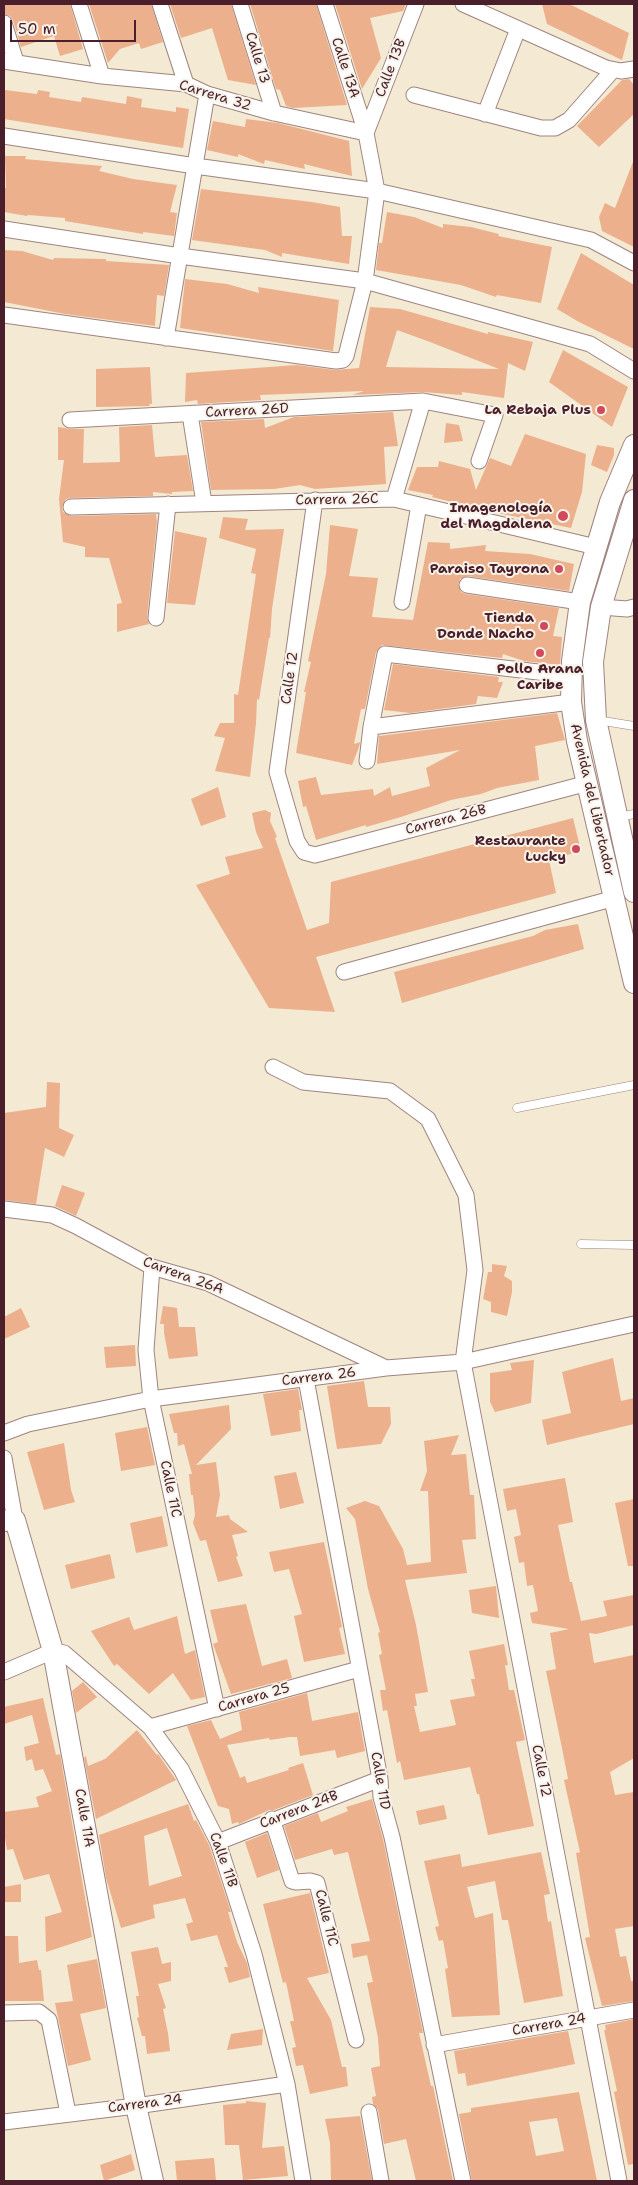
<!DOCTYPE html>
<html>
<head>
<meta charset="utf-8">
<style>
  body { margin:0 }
  #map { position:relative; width:638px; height:2185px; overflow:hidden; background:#f4e9d3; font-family:"Shantell Sans",sans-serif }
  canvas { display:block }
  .frame { position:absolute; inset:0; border:5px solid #4a1f2b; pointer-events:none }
  .scale { position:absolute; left:10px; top:20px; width:126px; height:22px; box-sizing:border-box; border:2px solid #4a1f2b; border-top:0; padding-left:6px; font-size:15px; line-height:18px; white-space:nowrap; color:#4a1f2b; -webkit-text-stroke:4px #f7f3e8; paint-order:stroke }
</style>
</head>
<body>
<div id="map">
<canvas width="638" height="2185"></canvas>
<div class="frame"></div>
<div class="scale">50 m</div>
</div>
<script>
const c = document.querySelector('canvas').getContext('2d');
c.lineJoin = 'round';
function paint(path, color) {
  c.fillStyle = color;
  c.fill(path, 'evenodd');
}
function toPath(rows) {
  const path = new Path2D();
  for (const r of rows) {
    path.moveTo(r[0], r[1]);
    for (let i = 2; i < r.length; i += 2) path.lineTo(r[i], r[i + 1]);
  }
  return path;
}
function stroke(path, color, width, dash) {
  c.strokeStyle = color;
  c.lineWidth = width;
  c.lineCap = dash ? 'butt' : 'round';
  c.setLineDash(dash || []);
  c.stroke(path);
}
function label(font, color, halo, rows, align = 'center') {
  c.font = font + ' "Shantell Sans",sans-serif';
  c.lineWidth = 4;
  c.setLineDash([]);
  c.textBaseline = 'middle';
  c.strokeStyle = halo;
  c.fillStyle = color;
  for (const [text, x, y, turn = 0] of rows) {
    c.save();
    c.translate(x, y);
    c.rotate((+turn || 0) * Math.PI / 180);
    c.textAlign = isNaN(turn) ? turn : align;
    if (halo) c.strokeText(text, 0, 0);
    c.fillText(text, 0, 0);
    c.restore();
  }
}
const building = toPath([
  [4,4,70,4,83,49,60,56,54,36,21,47,13,20,10,16,4,14],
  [89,4,151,4,163,42,141,49,139,43,120,49,108,63],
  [170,4,231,4,256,85,228,80,212,28,181,38],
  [250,4,316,4,347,105,293,108,286,106,280,90,276,89],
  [335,4,406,4,403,11,370,18,381,58,362,89],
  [542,4,569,4,629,33,622,60,547,24],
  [629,79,634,85,634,114,599,147,577,126,622,80],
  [5,90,37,94,38,90,50,92,49,97,81,102,82,97,126,104,127,96,142,99,141,107,176,112,176,107,189,109,183,148,4,119],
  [246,119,278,123,349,141,352,176,304,164,305,169,265,160,264,164,238,154,238,157,207,150,213,121,245,127],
  [5,156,26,156,25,159,102,166,99,171,133,179,177,185,170,212,177,213,174,236,143,232,143,234,65,221,65,218,28,215,27,216,4,212,4,187,6,188],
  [633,162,634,162,634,247,602,231,599,217,605,203,615,208],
  [201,189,312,202,340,207,342,236,352,236,349,264,282,253,282,257,265,250,192,240],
  [387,212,414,217,443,228,443,224,471,227,499,234,498,236,552,247,541,303,497,295,496,297,461,285,376,270,379,243,382,243],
  [4,250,22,251,53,260,54,258,106,259,106,261,169,265,164,296,157,295,155,326,65,314,4,302],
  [581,253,634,285,634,349,579,322,557,309],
  [185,279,227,284,259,293,258,287,339,300,333,351,180,328],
  [370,307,400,309,488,334,488,332,533,342,525,371,508,363,504,398,462,392,462,395,423,392,352,395,364,391,260,395,261,400,198,404,197,400,185,402,186,373,297,365,335,370,359,368],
  [397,330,430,342,499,369,386,367],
  [563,350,628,387,612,427,549,382],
  [150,367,152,404,149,404,150,406,96,407,96,369],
  [393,412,398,446,384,447,386,484,315,489,300,485,274,489,211,490,201,422,264,419,265,428,294,417],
  [446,423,459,425,463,441,444,443],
  [152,425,155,457,187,455,193,491,172,492,172,494,153,492,153,496,71,498,66,499,62,507,63,512,71,516,156,514,157,522,147,617,149,624,117,632,117,604,122,603,109,558,85,557,85,547,63,542,59,499,64,460,58,460,58,427,70,429,84,429,83,463,120,462,119,427],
  [525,434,586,454,582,492,571,528,483,510,432,497,433,495,408,490,417,467,438,467,439,461,470,469,476,490,490,458,511,466],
  [597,445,614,448,614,455,607,472,591,465],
  [223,517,248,519,245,530,284,529,272,609,270,638,269,638,259,700,257,699,256,723,250,777,215,771,225,738,214,736,220,723,234,723,234,694,238,695,256,574,251,573,256,549,219,538],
  [330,525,358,529,349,576,378,578,372,617,413,620,428,542,450,543,450,549,486,545,485,551,530,554,574,564,569,591,468,576,460,579,458,584,461,592,466,594,559,608,553,636,562,637,560,665,524,661,503,654,502,658,382,645,376,652,365,709,361,709,354,744,360,742,359,747,352,765,296,753,306,692,304,692,311,662,308,661,326,574],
  [175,531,207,538,195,605,167,603],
  [393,664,499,677,498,682,503,682,497,698,478,696,476,704,410,713,384,710],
  [557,713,565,740,535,746,539,780,497,788,481,794,451,800,401,817,366,827,366,825,316,840,306,806,303,807,298,781,316,777,321,795,373,789,374,796,390,787,392,796,430,786,426,768,460,750,377,764,379,736],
  [218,787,226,817,201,826,191,799],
  [265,810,271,813,270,821,277,837,275,838,307,930,329,923,331,882,573,818,581,851,549,860,556,893,316,957,335,1012,269,1008,196,885,230,874,225,857,263,848,256,832,252,813],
  [578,924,584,949,402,1003,394,972,533,936,545,930],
  [47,1082,60,1083,59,1128,74,1135,64,1157,45,1148,36,1204,4,1200,4,1113,46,1107],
  [62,1185,85,1193,76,1216,55,1206],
  [492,1264,507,1266,504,1276,512,1281,512,1292,507,1316,491,1312,491,1302,483,1299,488,1272,492,1272],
  [163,1306,177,1308,179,1327,195,1327,198,1356,169,1359,164,1333,164,1324,160,1324],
  [21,1308,30,1327,4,1339,4,1317],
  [135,1345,136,1366,106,1368,104,1347],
  [613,1358,621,1401,634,1398,634,1424,547,1445,542,1420,571,1413,562,1372],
  [534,1360,531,1403,495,1412,490,1402,490,1373,512,1370,510,1363],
  [364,1381,368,1407,390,1407,391,1424,381,1444,337,1449,327,1386],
  [298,1389,302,1410,299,1410,301,1431,271,1436,263,1394],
  [229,1405,231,1429,196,1465,216,1462,220,1495,216,1517,229,1515,230,1519,248,1532,232,1535,238,1556,236,1557,243,1576,218,1582,206,1540,200,1541,193,1523,195,1515,193,1495,191,1495,189,1474,192,1474,184,1444,178,1446,177,1433,174,1433,169,1414],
  [147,1427,155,1465,121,1471,115,1433],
  [459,1435,451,1455,466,1454,470,1495,474,1495,476,1539,462,1540,467,1573,405,1580,416,1625,428,1692,415,1694,417,1706,414,1706,420,1732,456,1725,450,1700,475,1696,471,1679,475,1679,469,1651,504,1644,508,1665,505,1665,509,1690,514,1690,525,1740,516,1742,534,1826,488,1835,479,1794,477,1794,470,1767,404,1780,400,1761,397,1763,387,1710,383,1711,380,1690,386,1690,379,1655,382,1654,378,1633,380,1632,368,1589,355,1519,346,1508,365,1501,379,1506,403,1549,407,1565,431,1562,428,1491,420,1491,427,1471,424,1441],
  [64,1443,71,1490,75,1502,44,1510,27,1452],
  [296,1472,304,1503,280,1509,274,1476],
  [565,1478,573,1522,558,1525,570,1582,572,1582,581,1621,607,1616,603,1601,634,1595,634,1625,596,1634,589,1633,594,1663,634,1655,634,1758,610,1772,615,1795,634,1792,634,1926,615,1929,620,1957,626,1956,631,1981,634,1981,634,2001,602,2006,585,1938,590,1937,576,1853,580,1852,564,1780,568,1779,562,1748,546,1671,556,1669,550,1633,569,1629,532,1623,530,1613,538,1611,533,1585,527,1586,524,1562,519,1563,514,1537,521,1535,516,1509,507,1511,503,1489],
  [634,1499,634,1566,628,1566,615,1503],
  [162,1516,168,1546,136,1553,130,1523],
  [324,1542,342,1627,339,1628,345,1654,304,1662,294,1616,302,1614,289,1569,274,1572,269,1552],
  [110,1554,115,1578,71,1589,65,1565],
  [496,1586,499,1618,472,1613,469,1590],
  [246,1604,262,1666,287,1659,292,1678,231,1694,213,1644,218,1642,210,1610],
  [177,1616,185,1654,195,1650,205,1697,191,1700,173,1673,149,1694,117,1664,114,1666,91,1631,129,1617,134,1630],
  [83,1682,97,1697,76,1713,72,1691],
  [307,1693,312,1721,358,1712,365,1751,337,1758,335,1750,300,1756,297,1737,290,1737,270,1740,269,1738,227,1745,240,1778,245,1776,247,1783,289,1770,288,1768,303,1763,313,1795,274,1810,269,1810,239,1824,238,1822,232,1824,229,1809,218,1806,187,1726,211,1720,220,1739,242,1730,239,1712],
  [43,1698,56,1755,60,1754,92,1937,46,1952,45,1917,62,1912,49,1874,24,1880,13,1849,7,1850,4,1832,4,1812,39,1807,36,1797,52,1791,43,1769,35,1771,32,1759,26,1761,24,1747,39,1743,32,1715,4,1724,4,1707],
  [137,1730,157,1755,158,1754,176,1780,96,1819,84,1758,86,1756,88,1766,105,1759],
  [372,1799,383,1839,423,2033,419,2033,431,2086,433,2086,453,2181,416,2181,406,2139,384,2144,378,2110,373,2104,372,2097,376,2096,371,2068,380,2066,378,2038,367,1983,373,1982,367,1955,353,1958,351,1944,370,1941,348,1852,334,1855,332,1849,295,1860,284,1826,318,1813,321,1822,348,1811,346,1807],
  [188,1804,194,1821,196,1820,209,1845,231,1912,228,1912,237,1942,247,1963,250,1977,229,1983,224,1967,228,1967,217,1935,191,1941,186,1924,193,1922,185,1898,153,1905,155,1918,121,1928,106,1878,99,1835],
  [167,1828,182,1876,149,1886,144,1836],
  [444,1805,447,1819,419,1825,416,1811],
  [267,1833,279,1870,257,1878,245,1842],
  [541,1852,550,1894,544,1895,548,1922,551,1921,563,1996,524,2003,508,1920,502,1920,495,1881,467,1887,475,1918,493,1913,500,2015,452,2017,445,1969,448,1968,443,1940,439,1941,435,1927,439,1926,424,1861,460,1854,462,1867],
  [21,1884,21,1902,4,1902,4,1887],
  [310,1893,329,1973,307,1978,331,2020,342,2067,346,2067,348,2086,310,2094,303,2065,296,2066,292,2048,296,2047,290,2021,294,2021,286,1982,283,1983,263,1904],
  [4,1936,18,1936,19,1963,37,1960,39,1970,41,1970,44,2001,4,2001],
  [158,1947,162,1964,171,1962,171,1981,158,1984,166,2008,163,2009,168,2033,170,2051,147,2054,145,2036,142,2036,137,2018,139,2017,136,1996,139,1996,131,1952],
  [97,1959,106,2008,80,2014,91,2060,68,2066,55,2003,73,2001,67,1965],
  [634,2019,634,2164,628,2165,614,2092,617,2091,604,2030,606,2030,605,2025],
  [263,2029,262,2045,227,2050,231,2034],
  [568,2031,575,2064,467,2086,465,2073,458,2074,454,2051],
  [579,2092,597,2181,472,2181,459,2114,471,2112,471,2108],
  [557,2118,564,2151,536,2156,529,2122],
  [246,2101,266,2103,262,2148,284,2146,288,2176,243,2180,239,2145,225,2145,223,2105,246,2103],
  [360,2116,372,2181,331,2181,330,2143,325,2119],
  [131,2154,135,2170,104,2181,100,2165],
  [214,2158,216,2181,177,2181,175,2161]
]);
const lane = toPath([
  [597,720,634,726],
  [619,817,634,814],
  [517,1108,634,1085],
  [581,1244,634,1245]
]);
const street = toPath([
  [79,4,102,76],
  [160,4,186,84],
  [240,4,274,113],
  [463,4,606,68,621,71,634,69],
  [4,23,16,62],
  [4,61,102,76,186,84,207,94,274,113,366,133],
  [414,95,541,128,555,128,569,120,613,70],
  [485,114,518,29],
  [366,133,416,4],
  [4,136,195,166,377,191,591,240,634,263],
  [4,229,180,256,365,281,590,344,634,371],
  [4,315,336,361,343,360,346,356,365,281,377,191,366,133,325,4],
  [166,338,207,94],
  [190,414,204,503],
  [70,420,423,401,495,415,479,461],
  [394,499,423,401],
  [315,500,277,772,297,841,304,852,315,855,588,783],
  [71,507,394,499,596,547],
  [467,585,580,602],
  [402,602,419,505],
  [601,607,627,609,634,607],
  [156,618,168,504],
  [371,727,571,702],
  [367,761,371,727,385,654,572,676],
  [344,972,615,898],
  [273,1067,303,1082,390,1091,428,1119,466,1195,475,1270,463,1362,619,2181],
  [4,1209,52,1215,76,1226,152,1267,208,1283,386,1368],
  [152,1267,146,1350,151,1399,217,1709],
  [306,1379,380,1779,381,1797,392,1837,463,2181],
  [4,1433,28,1424,151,1399,386,1368,463,1362,634,1324],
  [4,1458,15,1520],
  [4,1672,53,1651,64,1653,150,1727,181,1769,218,1842,254,1954,287,2084,303,2181],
  [150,1727,359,1669],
  [272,1819,292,1881,296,1882,310,1881,317,1883,356,2040],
  [218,1842,380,1779],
  [4,2013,39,2012,49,2020,68,2113],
  [434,2045,634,2010],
  [369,2112,381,2181],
  [4,2122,136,2106,287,2084]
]);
const secondary = toPath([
  [634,445,610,502,580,602,572,661,571,702,577,741,634,983],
  [634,500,601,607,593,662,596,720,634,892],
  [4,1521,15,1520,53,1651,136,2106,153,2181]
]);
const markers = [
  [601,410,5,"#d1495b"],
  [563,516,6,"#d1495b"],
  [559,569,5,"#d1495b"],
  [544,626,5,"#d1495b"],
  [540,653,5,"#d1495b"],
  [576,849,5,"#d1495b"]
];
const streetNames = [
  ["Calle 13",257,58,73],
  ["Calle 13A",345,68,72],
  ["Calle 13B",391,68,-69],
  ["Carrera 32",215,96,17],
  ["Carrera 26D",247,411,-3],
  ["Carrera 26C",337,500,-1],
  ["Calle 12",290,678,-82],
  ["Avenida del Libertador",592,800,77],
  ["Carrera 26B",446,820,-15],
  ["Carrera 26A",183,1276,20],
  ["Carrera 26",319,1377,-7],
  ["Calle 11C",170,1489,78],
  ["Carrera 25",254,1698,-16],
  ["Calle 12",541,1771,79],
  ["Calle 11D",380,1781,80],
  ["Carrera 24B",299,1810,-21],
  ["Calle 11A",84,1818,80],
  ["Calle 11B",223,1860,70],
  ["Calle 11C",326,1918,76],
  ["Carrera 24",549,2025,-10],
  ["Carrera 24",145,2104,-7]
];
const poiNames = [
  ["La Rebaja Plus",591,410],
  ["Imagenología",552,508],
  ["del Magdalena",552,524],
  ["Paraiso Tayrona",549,569],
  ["Tienda",534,618],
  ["Donde Nacho",534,634],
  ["Pollo Arana",540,669,"center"],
  ["Caribe",540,685,"center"],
  ["Restaurante",566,841],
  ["Lucky",566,857]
];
paint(building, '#ecb08c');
stroke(lane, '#9f847f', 9);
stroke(street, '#9f847f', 17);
stroke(secondary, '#9f847f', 22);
stroke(lane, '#fff', 8);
stroke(street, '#fff', 15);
stroke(secondary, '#fff', 20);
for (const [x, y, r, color] of markers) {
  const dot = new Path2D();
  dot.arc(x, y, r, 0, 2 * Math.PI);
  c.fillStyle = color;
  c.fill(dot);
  stroke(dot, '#f7f3e8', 2);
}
label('14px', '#4a1f2b', '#f7f3e8', streetNames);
label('bold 14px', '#4a1f2b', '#f7f3e8', poiNames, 'right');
</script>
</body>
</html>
